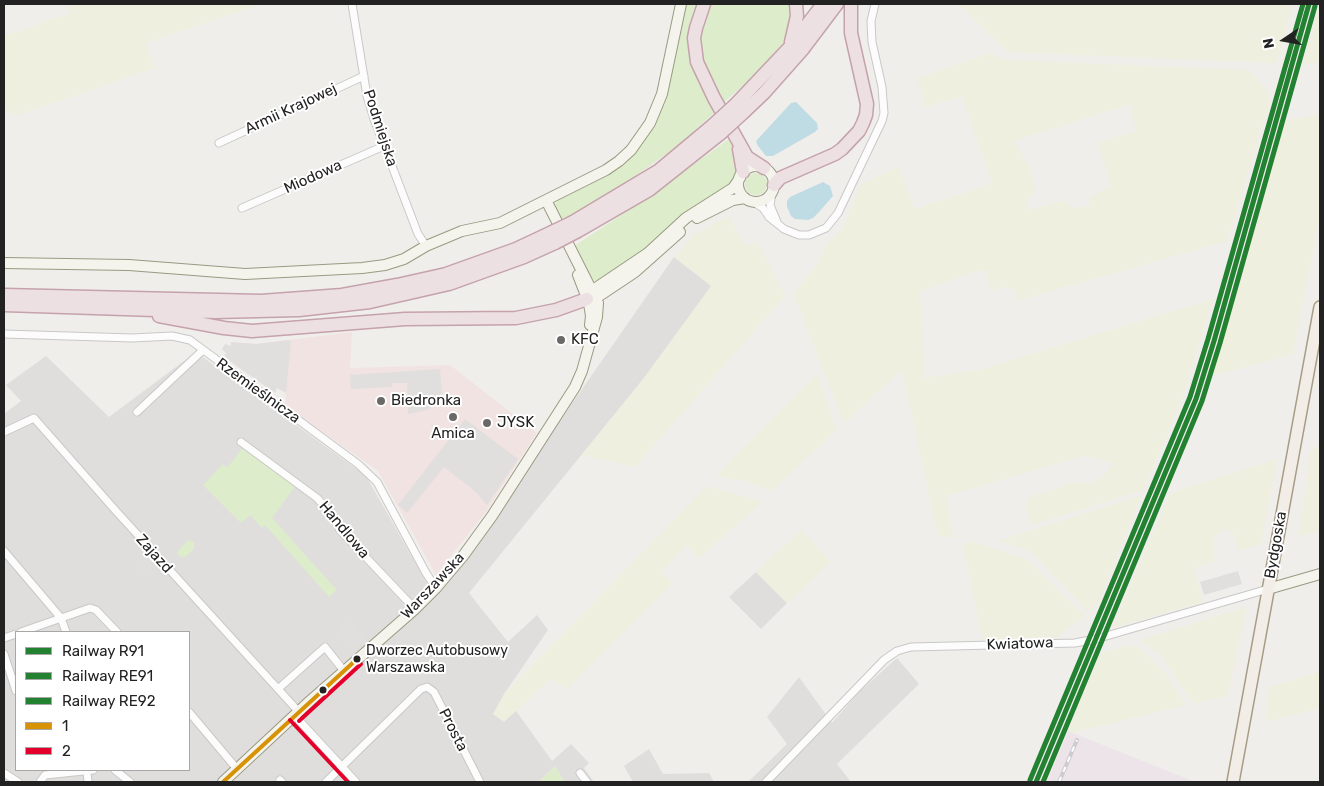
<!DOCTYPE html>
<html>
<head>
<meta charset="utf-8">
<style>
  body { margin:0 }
  #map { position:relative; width:1324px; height:786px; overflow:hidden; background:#f0eeeb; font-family:Rubik,sans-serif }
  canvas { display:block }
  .frame { position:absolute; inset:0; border:5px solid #222; pointer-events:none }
  .legend { position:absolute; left:15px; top:631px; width:175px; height:140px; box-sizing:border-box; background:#fff; border:1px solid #a7a7a7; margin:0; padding:6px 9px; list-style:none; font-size:15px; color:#222 }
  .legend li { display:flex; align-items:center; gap:10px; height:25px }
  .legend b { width:25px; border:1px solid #a7a7a7 }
  .north { position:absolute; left:1259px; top:15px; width:50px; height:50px; -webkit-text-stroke:4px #fff; paint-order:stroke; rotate:258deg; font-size:14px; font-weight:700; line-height:20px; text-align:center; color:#222 }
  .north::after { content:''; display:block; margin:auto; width:18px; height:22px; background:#222; clip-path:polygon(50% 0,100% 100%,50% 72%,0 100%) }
</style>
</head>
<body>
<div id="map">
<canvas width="1324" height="786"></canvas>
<div class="frame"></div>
<ul class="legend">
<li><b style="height:6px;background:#238132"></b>Railway R91</li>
<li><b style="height:6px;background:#238132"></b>Railway RE91</li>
<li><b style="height:6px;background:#238132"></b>Railway RE92</li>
<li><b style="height:6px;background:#d79205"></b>1</li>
<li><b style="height:6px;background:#e4002b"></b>2</li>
</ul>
<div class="north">N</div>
</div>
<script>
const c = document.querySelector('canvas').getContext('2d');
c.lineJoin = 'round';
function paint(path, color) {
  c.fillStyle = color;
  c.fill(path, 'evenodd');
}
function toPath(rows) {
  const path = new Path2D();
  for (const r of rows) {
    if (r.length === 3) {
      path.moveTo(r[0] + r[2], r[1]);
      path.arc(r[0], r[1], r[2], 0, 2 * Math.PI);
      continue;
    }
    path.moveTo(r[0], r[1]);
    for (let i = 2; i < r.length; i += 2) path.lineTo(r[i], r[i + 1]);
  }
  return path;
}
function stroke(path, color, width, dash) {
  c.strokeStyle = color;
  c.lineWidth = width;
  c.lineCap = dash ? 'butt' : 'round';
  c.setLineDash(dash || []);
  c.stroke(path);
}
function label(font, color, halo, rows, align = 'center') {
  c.font = font + ' Rubik,sans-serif';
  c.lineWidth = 4;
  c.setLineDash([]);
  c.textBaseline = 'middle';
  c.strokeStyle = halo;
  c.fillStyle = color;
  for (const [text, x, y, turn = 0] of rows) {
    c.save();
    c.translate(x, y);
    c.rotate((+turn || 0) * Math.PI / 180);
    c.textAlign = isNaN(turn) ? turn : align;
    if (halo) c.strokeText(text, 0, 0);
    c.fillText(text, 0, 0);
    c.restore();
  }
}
const residential = toPath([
  [674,257,712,286,644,378,469,593,508,642,537,615,548,630,504,694,552,761,571,744,589,763,584,768,594,782,564,782,555,766,539,782,4,782,4,414,21,401,6,385,46,356,109,417,196,352,366,476,429,587,445,586],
  [16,632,189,632,189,770,16,770],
  [756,572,787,603,761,629,729,597],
  [897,658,919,684,837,764,851,782,748,782,787,744,767,717,799,677,832,723,860,691],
  [649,749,663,774,709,773,714,782,633,782,624,766]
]);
const commercial = toPath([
  [352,332,350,368,450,365,537,433,485,513,436,575,378,471,285,405,286,393,277,388,275,393,224,357,226,353,222,349,225,344,231,346,231,342,256,344]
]);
const industrial = toPath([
  [1068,731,1195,782,1047,782]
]);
const farmland = toPath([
  [66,4,261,4,145,43,155,68,15,116,4,108,4,36,70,13],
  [958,4,1293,4,1277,63,1008,52],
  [1320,4,1320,62,1302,65],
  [990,53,1003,60,1249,70,1267,91,1269,104,1227,241,1016,301,1016,291,1005,287,992,290,984,269,920,291,924,378,982,369,1213,299,1180,406,1143,490,1032,525,1025,506,1029,497,1061,487,1071,482,1089,484,1102,478,1114,463,1083,456,946,496,953,537,938,537,902,370,844,423,793,293,815,267,826,245,843,227,861,184,899,167,914,209,992,184,962,96,925,107,917,79],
  [1130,104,1136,131,1098,143,1111,186,1090,197,1089,205,1076,209,1063,201,1029,210,1025,201,1033,195,1035,188,1030,168,1014,141],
  [1320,114,1320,214,1293,354,1212,376,1285,121],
  [729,216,745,246,757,241,785,296,635,467,582,455,644,378,711,286,674,257,695,234],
  [817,374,837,430,771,491,747,481,716,476],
  [1320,445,1320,530,1299,537,1311,448],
  [1277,459,1261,544,1239,551,1233,533,1225,529,1214,536,1213,562,1194,568,1203,602,1112,628,1170,493],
  [707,486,763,502,698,559,687,545,661,572,673,583,567,689,551,679,504,722,493,714,504,694],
  [1142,495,1098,603,1088,611,1038,559,1027,549,998,541],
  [801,530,831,562,787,603,756,572],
  [974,542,1028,560,1085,616,1065,630,1058,637,982,640,963,544],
  [1246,607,1228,696,1193,704,1159,653,1140,640],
  [1128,645,1139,648,1164,671,1186,705,1072,733,1068,731,1100,654],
  [1320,672,1320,708,1265,722,1269,687]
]);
const grass = toPath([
  [685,4,697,4,690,31,693,65,706,98,715,112,676,147,631,179,583,209,560,221,555,205,558,199,594,182,618,167,650,132,664,102],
  [713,4,790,4,792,8,791,30,784,42,756,74,722,104,704,62,701,44,700,30,706,15],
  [729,139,736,157,738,170,732,185,645,252,598,282,590,278,573,247,651,195],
  [756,184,11],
  [243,447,296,485,272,518,337,590,329,597,265,525,262,528,250,515,241,523,203,485,223,464,227,468],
  [188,540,194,542,194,549,185,557,180,557,177,553,178,551],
  [555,766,564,782,539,782]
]);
const parking = toPath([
  [291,340,286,393,277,388,275,393,224,357,226,353,222,349,225,344,231,346,231,342,256,344],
  [440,369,442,393,428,410,408,414,407,383,392,383,392,387,351,389,350,375],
  [465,419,518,459,487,505,476,492,444,467,407,513,398,505],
  [145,555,154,565,140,578,134,570,136,568,133,564],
  [1238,571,1242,584,1204,595,1200,582],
  [350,619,367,637,355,649,338,631]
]);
const water = toPath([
  [796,102,817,123,818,129,815,132,773,156,766,156,758,146,756,142,757,140,791,103],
  [823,182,830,186,833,196,819,212,813,218,808,220,795,219,791,216,787,207,787,201,790,197]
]);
const street = toPath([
  [352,4,367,96,374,119,418,234,426,246],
  [219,143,364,76],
  [772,193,770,205,777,222],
  [753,202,763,208,769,217,784,229,799,235,809,235,826,228,838,213,882,121,884,113,882,87,872,42,871,21,875,4],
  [242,208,384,146],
  [4,334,132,338,172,336,190,340,358,464,377,482,426,573,436,588],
  [137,412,203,350],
  [4,432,34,418,116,511,299,712],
  [241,442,317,498,331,513,340,530,415,609],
  [4,551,61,618,66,632],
  [21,632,90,608,96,610,117,632],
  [4,638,16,634],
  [4,654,16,691],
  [278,689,325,647,344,671],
  [189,712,237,769],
  [295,716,356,782],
  [115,770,130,782],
  [87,771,88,782],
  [4,773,18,782],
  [580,773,587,782],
  [280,780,282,782],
  [40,782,45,775,93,770],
  [326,782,421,689,427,687,434,692,480,782],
  [766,782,884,660,897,651,911,647,1075,643,1096,639,1268,589]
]);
const secondary = toPath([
  [756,184,18],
  [697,218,733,200,745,198],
  [4,263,129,265,245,274,362,268,385,265,404,259,426,246,462,231,500,223,606,170,619,161,631,150,650,123,662,94,681,4],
  [578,275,589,303,591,316,590,325],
  [590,295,593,290,648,253,686,218,733,188,740,178],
  [591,298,596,298,635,272,680,232],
  [1268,589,1320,574],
  [223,782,310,701,415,609,436,588,463,556,492,516,575,387,582,371,597,317,598,303,546,200]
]);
const primary = toPath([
  [1233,782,1320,307]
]);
const highway = toPath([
  [704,4,696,28,694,38,697,62,714,98,747,157,764,168],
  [791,42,797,16,796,4],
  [736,104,790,47,823,4],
  [744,112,764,93,803,49,837,4],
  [739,149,743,172],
  [774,185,780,178,835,154,842,149,859,131,863,123,866,115,867,104,851,33,851,4],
  [573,222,658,171,713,125],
  [578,231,649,190,721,133],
  [4,295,261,301,342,295,397,285,446,274,516,249,550,233],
  [4,305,215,312,299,310,370,302,449,284,524,257,555,243],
  [159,316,224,328,252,331,405,319,516,318,556,310,587,299]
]);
const rail = toPath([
  [1059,782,1077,740]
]);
const highwayBridge = toPath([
  [713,125,736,104],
  [721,133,744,112],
  [550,233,573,222],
  [555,243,578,231]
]);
const bus1 = toPath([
  [223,782,357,659]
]);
const bus2 = toPath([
  [290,720,348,782],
  [299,721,361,664]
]);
const rail1 = toPath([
  [1036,782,1196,399,1214,341,1309,4]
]);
const rail2 = toPath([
  [1043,782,1202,401,1220,343,1315,6]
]);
const rail3 = toPath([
  [1030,780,1190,397,1208,339,1303,4]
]);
const markers = [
  [561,340,5,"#6a6968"],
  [381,401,5,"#6a6968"],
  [453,417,5,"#6a6968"],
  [487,423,5,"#6a6968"],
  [357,659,4.5,"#222"],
  [323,690,4.5,"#222"]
];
const busNames = [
  ["Dworzec Autobusowy",366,651],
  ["Warszawska",366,668]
];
const streetNames = [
  ["Armii Krajowej",291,109,-25],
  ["Podmiejska",380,128,72],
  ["Miodowa",313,177,-24],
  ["Rzemieślnicza",258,391,36],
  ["Handlowa",344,530,50],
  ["Bydgoska",1276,545,-80],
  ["Zajazd",154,554,48],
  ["Warszawska",433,586,-47],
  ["Kwiatowa",1020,644,-2],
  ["Prosta",453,730,63]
];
const poiNames = [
  ["KFC",571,340],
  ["Biedronka",391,401],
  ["JYSK",497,423],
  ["Amica",453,434,"center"]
];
paint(residential, '#dfdedc');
paint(commercial, '#f1e3e1');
paint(industrial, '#ede4e9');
paint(farmland, '#efefdf');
paint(grass, '#ddeccb');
paint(parking, '#e0dfde');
paint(water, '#bfdbe3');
stroke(street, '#c9c8c7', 9);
stroke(secondary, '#999a82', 12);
stroke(primary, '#a79c86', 14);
stroke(highway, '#c5a2ac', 15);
stroke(street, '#fdfcfc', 7);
stroke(secondary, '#f4f4ed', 10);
stroke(primary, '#f3ede7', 11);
stroke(highway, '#ece0e2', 12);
stroke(rail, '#ccc', 4);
stroke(rail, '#fff', 2, [5.5]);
stroke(highwayBridge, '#c5a2ac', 15, []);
stroke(highwayBridge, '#ece0e2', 12);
stroke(bus1, '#d79205', 4);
stroke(bus2, '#e4002b', 4);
stroke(rail1, '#238132', 5);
stroke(rail2, '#238132', 5);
stroke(rail3, '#238132', 5);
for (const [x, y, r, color] of markers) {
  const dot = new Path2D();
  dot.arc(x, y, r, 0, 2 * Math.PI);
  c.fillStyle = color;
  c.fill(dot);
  stroke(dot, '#fff', 2);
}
label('14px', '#222', '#fff', busNames, 'left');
label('15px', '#222', '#fff', streetNames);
label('15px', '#222', '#fff', poiNames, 'left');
</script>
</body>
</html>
